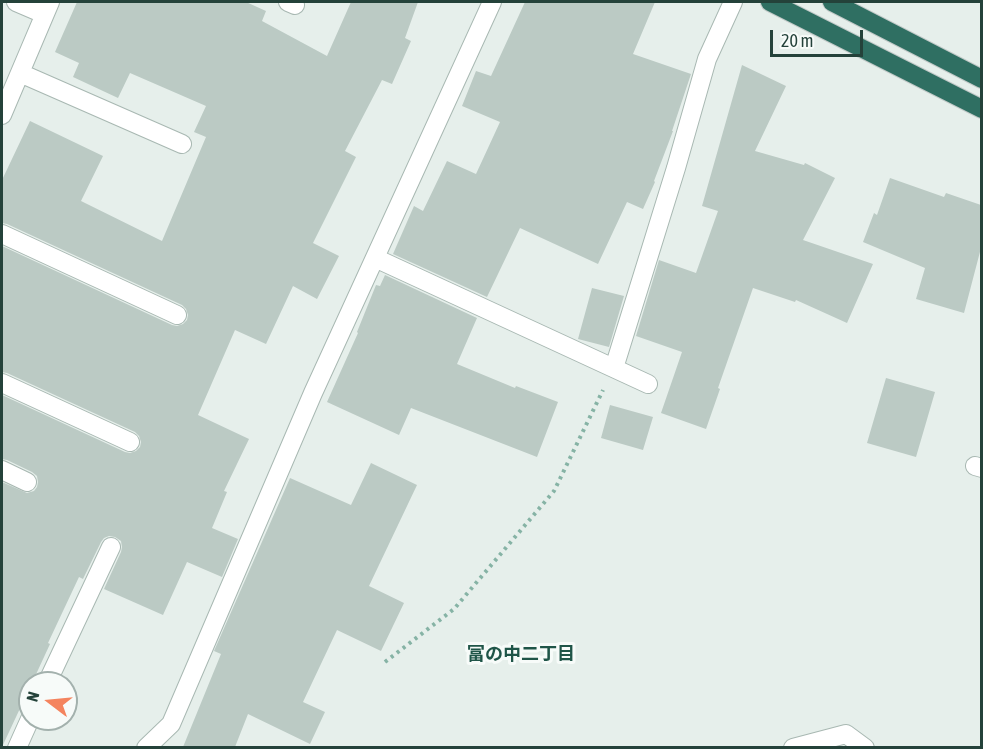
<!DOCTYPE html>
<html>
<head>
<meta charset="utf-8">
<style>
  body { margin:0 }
  #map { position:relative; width:983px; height:749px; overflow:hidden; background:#e6efeb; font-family:"Asap Condensed",sans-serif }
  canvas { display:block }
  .frame { position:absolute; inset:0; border:3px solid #24423a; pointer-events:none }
  .north { position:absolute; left:18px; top:671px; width:60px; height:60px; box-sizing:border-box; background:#f7fbf9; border:2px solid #a3b1ad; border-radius:50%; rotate:286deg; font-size:16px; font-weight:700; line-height:24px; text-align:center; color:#24423a }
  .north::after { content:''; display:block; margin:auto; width:21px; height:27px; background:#f4845f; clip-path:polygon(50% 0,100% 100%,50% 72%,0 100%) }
  .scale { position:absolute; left:770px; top:30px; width:93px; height:27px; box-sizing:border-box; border:3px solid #24423a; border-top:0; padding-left:8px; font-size:18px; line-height:21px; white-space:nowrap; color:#24423a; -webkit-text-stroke:4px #f7fbf9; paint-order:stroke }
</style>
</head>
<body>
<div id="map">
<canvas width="983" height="749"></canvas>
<div class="frame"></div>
<div class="north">N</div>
<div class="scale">20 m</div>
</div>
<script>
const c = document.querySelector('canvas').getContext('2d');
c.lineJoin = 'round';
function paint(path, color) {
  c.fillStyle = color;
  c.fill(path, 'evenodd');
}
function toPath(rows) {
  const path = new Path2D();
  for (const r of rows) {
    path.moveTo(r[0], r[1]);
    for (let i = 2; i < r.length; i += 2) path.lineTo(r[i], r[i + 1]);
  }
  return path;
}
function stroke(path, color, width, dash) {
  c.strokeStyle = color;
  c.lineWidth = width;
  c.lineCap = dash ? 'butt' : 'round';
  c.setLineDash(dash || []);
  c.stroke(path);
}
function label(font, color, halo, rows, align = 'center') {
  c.font = font + ' "Asap Condensed","Noto Sans JP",sans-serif';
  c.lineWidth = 6;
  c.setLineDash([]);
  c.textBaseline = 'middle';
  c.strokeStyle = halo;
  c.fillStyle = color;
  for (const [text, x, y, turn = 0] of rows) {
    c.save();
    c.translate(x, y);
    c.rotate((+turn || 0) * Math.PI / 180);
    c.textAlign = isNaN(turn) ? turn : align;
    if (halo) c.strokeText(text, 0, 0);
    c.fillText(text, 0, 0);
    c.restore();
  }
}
const building = toPath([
  [77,2,246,2,266,11,262,21,327,56,351,2,418,2,405,38,411,41,392,84,382,80,345,151,356,157,313,243,339,256,317,299,293,286,266,344,235,330,198,415,249,439,224,491,227,492,212,528,238,539,222,577,187,562,163,615,104,589,121,552,122,547,121,541,115,537,109,536,104,538,101,542,83,579,79,577,48,643,50,644,32,683,30,683,30,687,2,747,2,482,27,493,34,491,37,487,38,482,37,476,32,472,7,460,2,459,2,395,125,452,130,453,136,451,140,447,141,442,139,436,135,432,7,373,2,372,2,246,172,325,177,326,183,324,187,320,188,315,186,309,182,305,7,224,2,223,2,180,30,121,103,156,81,201,162,241,206,137,194,132,206,106,130,73,118,98,73,77,79,63,55,52],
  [525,2,655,2,633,54,691,74,672,131,673,131,654,181,655,182,643,209,627,202,598,264,520,228,487,297,393,254,414,206,423,211,447,161,476,174,500,122,462,106,476,71,491,76],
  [742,65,786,86,755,151,804,165,805,163,835,178,803,240,873,264,847,323,796,300,795,302,753,288,718,388,720,389,706,429,661,413,682,352,636,336,659,260,696,273,718,211,702,206],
  [890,178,944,197,946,193,981,205,981,248,964,313,916,299,925,268,863,242,874,213,877,215],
  [385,275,477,318,457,364,515,388,516,386,558,402,537,457,411,408,399,435,327,402,358,333,357,332,376,285,380,286],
  [592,288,624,296,609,347,578,339],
  [886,378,935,392,916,457,867,443],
  [610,405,653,417,643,450,601,438],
  [371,463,417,485,369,586,404,603,381,651,337,630,303,702,325,712,310,744,248,714,235,747,183,747,221,654,214,651,290,478,351,505]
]);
const path = toPath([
  [385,662,454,609,554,491,603,390]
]);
const minor = toPath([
  [16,2,44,14],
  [288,2,295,5],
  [20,73,182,144],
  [2,115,50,2],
  [2,234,177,315],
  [375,258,648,384],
  [614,368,676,168,707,59,733,2],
  [2,383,130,442],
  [975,466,982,468],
  [2,470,27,482],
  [47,683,111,547],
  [17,748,30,719],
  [146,748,171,724,313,393,492,2],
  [793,748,846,734,865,748]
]);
const highway = toPath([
  [770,2,982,109],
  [832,2,982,79]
]);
const neighbourhoodNames = [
  ["富の中二丁目",521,654]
];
paint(building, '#bbcac4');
stroke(minor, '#a8b8b2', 20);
stroke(highway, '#c2cac8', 20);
stroke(path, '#86b3a5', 4, [3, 4.5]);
stroke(minor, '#fff', 18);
stroke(highway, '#2f6f62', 18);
label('bold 18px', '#1f5548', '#f7fbf9', neighbourhoodNames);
</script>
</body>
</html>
